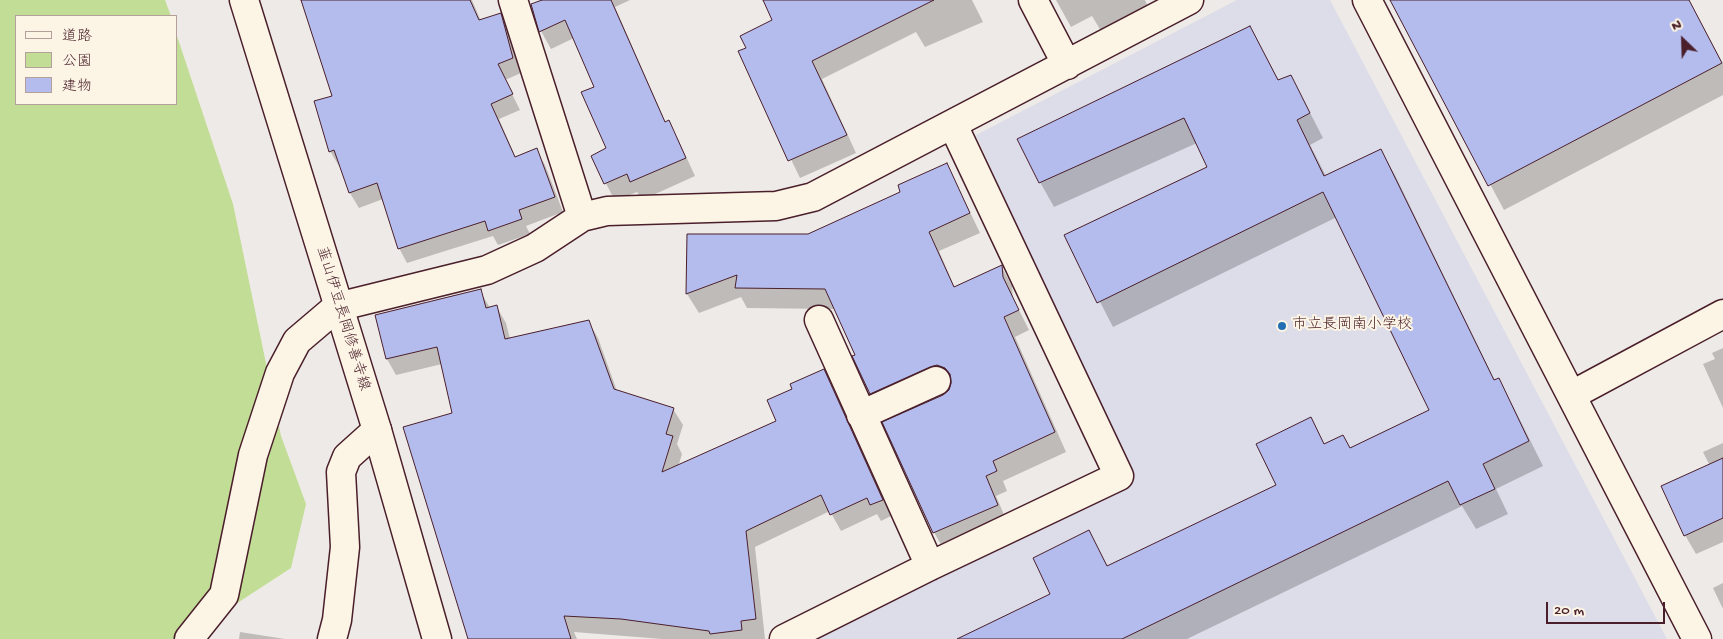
<!DOCTYPE html>
<html>
<head>
<meta charset="utf-8">
<style>
  body { margin:0 }
  #map { position:relative; width:1723px; height:639px; overflow:hidden; background:#eeeae7; font-family:"Gochi Hand","Klee One",sans-serif }
  canvas { display:block }
  .legend { position:absolute; left:15px; top:15px; width:162px; height:90px; box-sizing:border-box; background:#fcf5e5; border:1px solid #b59f9b; margin:0; padding:6px 9px; list-style:none; font-size:15px; color:#4a1f2b }
  .legend li { display:flex; align-items:center; gap:10px; height:25px }
  .legend b { width:25px; border:1px solid #b59f9b }
  .north { position:absolute; left:1658px; top:15px; width:50px; height:50px; -webkit-text-stroke:4px #fcf5e5; paint-order:stroke; rotate:336deg; font-size:14px; font-weight:700; line-height:20px; text-align:center; color:#4a1f2b }
  .north::after { content:''; display:block; margin:auto; width:18px; height:22px; background:#4a1f2b; clip-path:polygon(50% 0,100% 100%,50% 72%,0 100%) }
  .scale { position:absolute; left:1546px; top:602px; width:119px; height:22px; box-sizing:border-box; border:2px solid #4a1f2b; border-top:0; padding-left:6px; font-size:15px; line-height:18px; white-space:nowrap; color:#4a1f2b; -webkit-text-stroke:4px #fcf5e5; paint-order:stroke }
</style>
</head>
<body>
<div id="map">
<canvas width="1723" height="639"></canvas>
<ul class="legend">
<li><b style="height:6px;background:#fcf5e5"></b>道路</li>
<li><b style="height:14px;background:#c2dd95"></b>公園</li>
<li><b style="height:14px;background:#b4bced"></b>建物</li>
</ul>
<div class="north">N</div>
<div class="scale">20 m</div>
</div>
<script>
const c = document.querySelector('canvas').getContext('2d');
c.lineJoin = 'round';
function paint(path, color) {
  c.fillStyle = color;
  c.fill(path, 'evenodd');
}
function toPath(rows) {
  const path = new Path2D();
  for (const r of rows) {
    path.moveTo(r[0], r[1]);
    for (let i = 2; i < r.length; i += 2) path.lineTo(r[i], r[i + 1]);
  }
  return path;
}
function stroke(path, color, width, dash) {
  c.strokeStyle = color;
  c.lineWidth = width;
  c.lineCap = dash ? 'butt' : 'round';
  c.setLineDash(dash || []);
  c.stroke(path);
}
function label(font, color, halo, rows, align = 'center') {
  c.font = font + ' "Gochi Hand","Klee One",sans-serif';
  c.lineWidth = 4;
  c.setLineDash([]);
  c.textBaseline = 'middle';
  c.strokeStyle = halo;
  c.fillStyle = color;
  for (const [text, x, y, turn = 0] of rows) {
    c.save();
    c.translate(x, y);
    c.rotate((+turn || 0) * Math.PI / 180);
    c.textAlign = isNaN(turn) ? turn : align;
    if (halo) c.strokeText(text, 0, 0);
    c.fillText(text, 0, 0);
    c.restore();
  }
}
const built = toPath([
  [1237,0,1330,0,1667,639,811,639,1133,483,976,135]
]);
const green = toPath([
  [0,0,165,0,171,16,16,16,16,104,176,104,176,33,233,204,281,436,306,504,291,568,202,626,200,639,0,639]
]);
const shadow = toPath([
  [302,0,472,0,481,21,500,15,509,30,521,73,505,80,520,110,499,119,516,158,536,150,545,165,563,212,526,226,530,234,498,245,493,236,407,263,399,248,383,199,359,208,350,193,341,166,339,166,330,151,333,97],
  [543,0,630,0,615,7,666,123,668,122,678,139,695,176,642,200,637,192,615,201,592,156,608,149,596,87,574,38,551,49,541,31],
  [764,0,972,0,983,22,925,47,916,32,822,79,856,153,800,178,739,52,747,48,773,20],
  [1056,0,1145,0,1148,7,1101,31,1092,16,1071,27],
  [1391,0,1689,0,1723,64,1723,95,1504,210],
  [1250,27,1279,81,1290,76,1304,101,1323,138,1310,145,1326,176,1381,150,1395,175,1495,381,1498,379,1512,404,1543,466,1496,489,1508,514,1476,529,1462,506,1187,639,960,639,1052,594,1089,531,1108,567,1278,485,1310,419,1325,445,1350,450,1431,410,1337,217,1113,327,1066,236,1209,168,1197,143,1054,207,1040,182],
  [947,164,980,233,939,251,955,288,1001,266,1012,286,1013,298,1029,330,1015,337,1066,452,1003,481,1007,491,996,496,1008,524,945,552,934,532,884,423,949,391,952,386,941,386,882,413,871,393,835,309,747,308,741,297,699,313,687,294,688,235,808,235,902,192],
  [480,291,490,308,496,306,506,323,510,339,588,321,598,338,617,391,673,409,683,425,677,444,682,454,678,467,778,422,794,390,823,370,891,516,881,521,877,514,841,531,830,511,755,547,765,639,662,639,574,632,577,639,470,639,453,414,442,364,396,375,387,359,376,316],
  [1723,348,1723,408,1703,364,1715,359,1712,353],
  [1723,443,1723,542,1696,554,1685,535,1710,466,1703,452],
  [1723,583,1723,609,1713,588],
  [240,632,285,639,239,639]
]);
const building = toPath([
  [301,0,470,0,479,20,501,13,513,58,498,64,513,94,491,104,515,157,537,148,555,197,519,210,522,219,488,231,485,221,398,249,377,183,349,193,334,150,329,152,314,101,332,96,301,0],
  [542,0,611,0,665,122,669,120,686,158,630,182,627,174,604,184,591,156,606,148,581,92,594,87,565,20,539,32,531,4,542,0],
  [763,0,934,0,812,61,847,135,788,161,738,51,746,48,740,36,772,20,763,0],
  [1390,0,1689,0,1722,63,1488,186,1390,0],
  [1250,26,1278,80,1291,75,1310,113,1297,120,1324,176,1381,149,1494,380,1499,378,1529,441,1483,464,1495,489,1460,505,1448,481,1122,639,957,639,1050,594,1033,558,1089,530,1107,566,1276,485,1256,444,1311,417,1324,444,1343,435,1350,448,1429,410,1323,192,1097,303,1064,235,1207,167,1184,118,1039,183,1017,139,1250,26],
  [947,163,970,213,929,232,954,287,1002,265,1003,277,1019,310,1004,317,1055,432,993,461,997,471,986,476,998,505,933,533,882,422,943,395,949,390,951,383,950,374,945,368,937,365,930,367,870,394,852,356,855,355,825,289,735,288,737,275,686,294,687,234,808,234,900,192,898,185,947,163],
  [481,289,486,308,497,305,505,339,589,320,614,389,674,408,666,434,673,436,662,472,776,421,767,400,792,389,790,384,824,369,883,500,870,505,867,498,830,515,821,495,746,531,756,619,741,621,742,630,710,634,709,631,621,619,564,616,571,639,468,639,403,427,452,413,437,347,386,359,375,315,481,289],
  [1723,458,1723,518,1684,536,1661,486,1723,458]
]);
const minor = toPath([
  [513,0,582,217],
  [1033,0,1067,65],
  [1367,0,1697,639],
  [819,320,930,566],
  [1572,395,1723,314],
  [861,415,936,381],
  [189,639,224,595,253,455,280,373,297,341,337,307,487,270,535,248,582,217,607,211,776,206,813,197,1189,0],
  [332,639,337,620,345,547,341,472,347,457,377,430],
  [784,639,930,566,1119,476,953,125]
]);
const major = toPath([
  [244,0,377,430,437,639]
]);
const markers = [
  [1282,326,5,"#1f6fb2"]
];
const streetNames = [
  ["韮山伊豆長岡修善寺線",342,319,73]
];
const poiNames = [
  ["市立長岡南小学校",1292,326]
];
paint(built, '#dddce9');
paint(green, '#c2dd95');
paint(shadow, '#0003');
paint(building, '#b4bced');
stroke(building, '#4a1f2b', 1);
stroke(minor, '#4a1f2b', 31);
stroke(major, '#4a1f2b', 31);
stroke(minor, '#fcf5e5', 28);
stroke(major, '#fcf5e5', 28);
for (const [x, y, r, color] of markers) {
  const dot = new Path2D();
  dot.arc(x, y, r, 0, 2 * Math.PI);
  c.fillStyle = color;
  c.fill(dot);
  stroke(dot, '#fcf5e5', 2);
}
label('15px', '#4a1f2b', '#fcf5e5', streetNames);
label('15px', '#4a1f2b', '#fcf5e5', poiNames, 'left');
</script>
</body>
</html>
